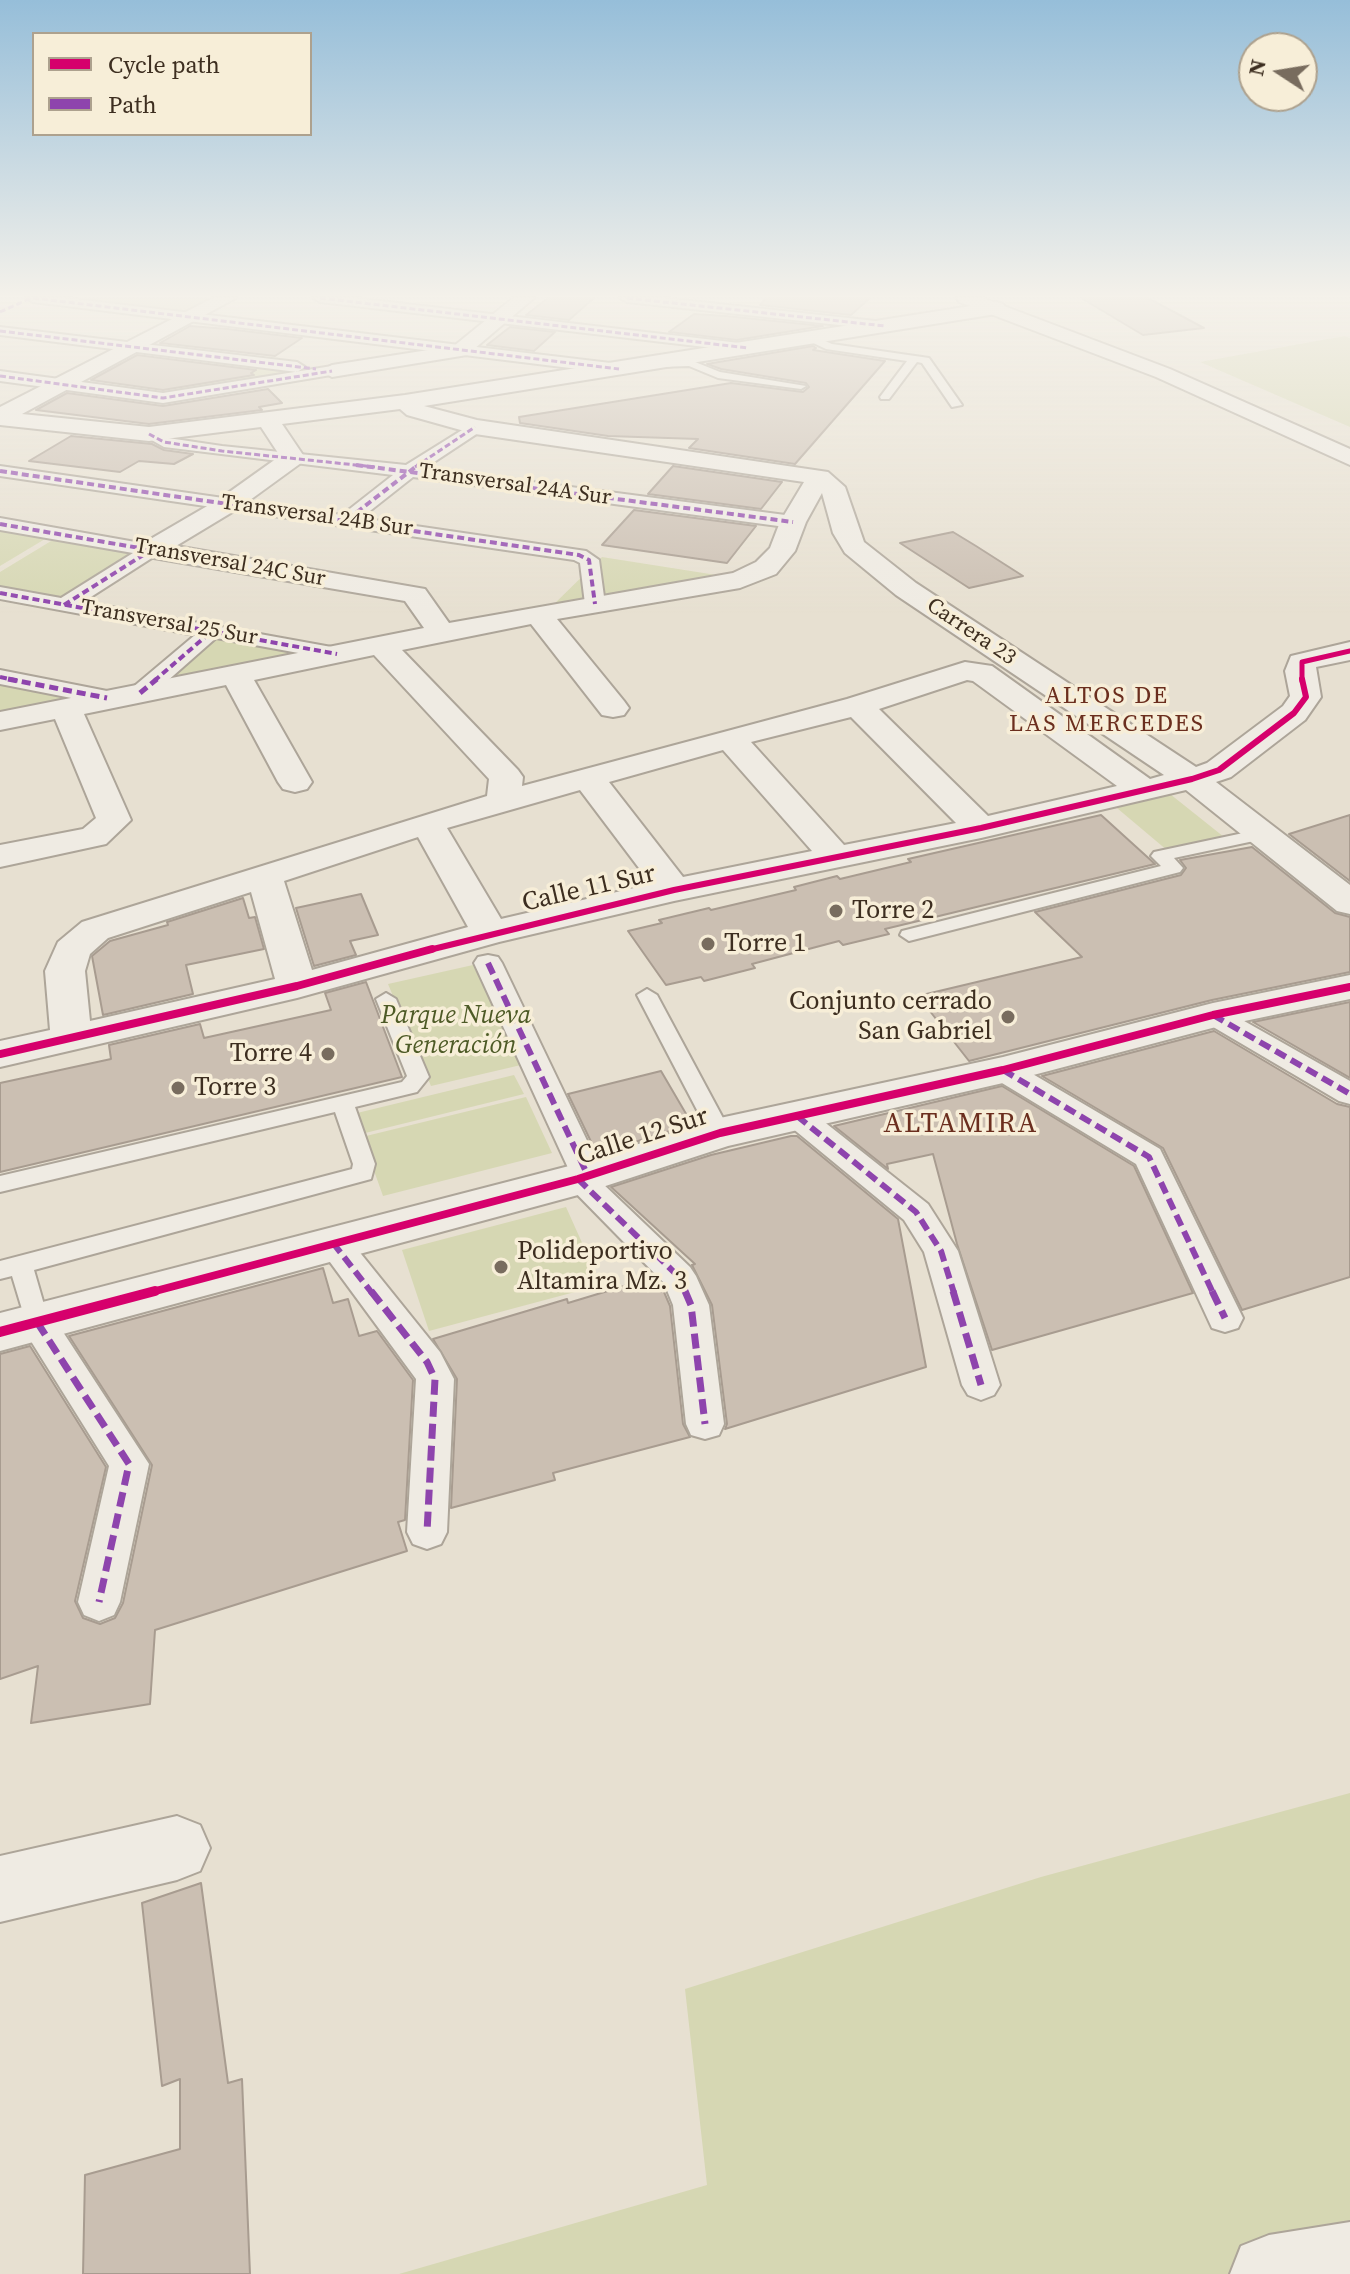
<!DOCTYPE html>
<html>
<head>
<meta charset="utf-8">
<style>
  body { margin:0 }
  #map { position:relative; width:1350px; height:2274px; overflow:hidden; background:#e7e0d1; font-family:"Source Serif 4",serif }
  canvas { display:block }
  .legend { position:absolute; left:32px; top:32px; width:280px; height:104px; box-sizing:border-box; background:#f7eed8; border:2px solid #ada18e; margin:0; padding:10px 14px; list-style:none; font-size:24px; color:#3d2e20 }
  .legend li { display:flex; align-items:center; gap:16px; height:40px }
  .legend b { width:40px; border:2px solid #ada18e }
  .north { position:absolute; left:1238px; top:32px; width:80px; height:80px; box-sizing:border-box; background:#f7eed8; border:2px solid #ada18e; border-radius:50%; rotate:282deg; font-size:22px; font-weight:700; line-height:32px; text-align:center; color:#3d2e20 }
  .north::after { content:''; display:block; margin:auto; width:28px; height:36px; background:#786c5e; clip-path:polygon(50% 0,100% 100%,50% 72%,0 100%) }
</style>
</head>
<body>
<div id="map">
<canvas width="1350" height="2274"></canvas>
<ul class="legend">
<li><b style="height:10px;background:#d6006c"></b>Cycle path</li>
<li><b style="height:10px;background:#8e44ad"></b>Path</li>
</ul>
<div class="north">N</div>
</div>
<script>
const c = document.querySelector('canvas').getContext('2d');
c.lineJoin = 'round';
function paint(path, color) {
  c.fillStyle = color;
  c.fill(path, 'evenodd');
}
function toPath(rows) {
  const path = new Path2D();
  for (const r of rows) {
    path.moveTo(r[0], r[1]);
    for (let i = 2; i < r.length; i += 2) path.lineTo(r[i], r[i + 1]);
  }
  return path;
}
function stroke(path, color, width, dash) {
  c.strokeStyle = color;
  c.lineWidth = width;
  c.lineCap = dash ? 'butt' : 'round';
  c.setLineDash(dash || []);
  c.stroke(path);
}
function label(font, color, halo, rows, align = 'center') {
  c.font = font + ' "Source Serif 4",serif';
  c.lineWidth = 7;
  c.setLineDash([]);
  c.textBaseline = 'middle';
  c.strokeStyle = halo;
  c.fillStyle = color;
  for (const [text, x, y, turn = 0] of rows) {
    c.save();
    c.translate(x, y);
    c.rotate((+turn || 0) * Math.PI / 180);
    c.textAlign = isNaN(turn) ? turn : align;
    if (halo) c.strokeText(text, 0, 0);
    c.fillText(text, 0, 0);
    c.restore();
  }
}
const green = toPath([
  [49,298,213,298,184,313],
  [1344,336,1350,338,1350,427,1200,362],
  [224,360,313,371,169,394],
  [0,527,50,536,0,566],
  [56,538,134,551,58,601,0,591,0,572],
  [602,557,729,577,548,610],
  [213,637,310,656,151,688],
  [0,684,82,700,0,715],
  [1165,790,1224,837,1168,851,1111,803],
  [473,965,521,1065,431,1086,388,984],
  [514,1075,524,1094,361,1134,353,1114],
  [526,1097,552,1153,383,1196,362,1137],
  [566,1207,601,1285,429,1331,402,1250],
  [1350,1793,1350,2274,399,2274,707,2185,685,1989,1041,1877]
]);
const building = toPath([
  [548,298,594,298,569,320,526,315,548,298],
  [766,298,870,298,851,315,760,305,766,298],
  [1081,298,1148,298,1204,328,1143,335,1081,298],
  [694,314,726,316,823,326,737,340,669,332,694,314],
  [190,326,228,329,302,338,275,356,160,343,190,326],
  [510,327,555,332,534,351,487,345,510,327],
  [813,346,816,348,813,350,885,361,795,464,689,448,698,439,608,436,520,423,519,417,731,383,803,392,809,387,806,383,721,369,707,364,813,346],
  [137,355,256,370,251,373,254,375,163,390,91,380,137,355],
  [268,389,282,403,259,407,262,410,149,424,36,410,67,393,163,406,268,389],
  [71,436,152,444,164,450,193,454,174,464,139,461,120,472,29,461,71,436],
  [673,466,782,482,761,509,648,494,673,466],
  [634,510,756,526,727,563,602,545,634,510],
  [953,532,976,546,1023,576,969,588,900,543,953,532],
  [1101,815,1155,864,885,929,889,934,843,945,839,941,820,946,752,964,755,968,704,981,701,977,666,985,628,931,662,923,659,920,709,908,711,910,796,890,794,887,837,876,840,879,911,862,908,859,1101,815],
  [1350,815,1350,881,1289,834,1350,815],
  [1252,847,1335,913,1350,917,1350,972,1212,1000,969,1061,918,996,1082,957,1035,912,1181,875,1186,868,1180,860,1252,847],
  [361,894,378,935,350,941,356,955,314,966,296,908,361,894],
  [243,898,249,918,255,917,264,949,186,965,193,994,103,1015,92,956,110,941,168,925,167,922,243,898],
  [366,982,402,1077,0,1172,0,1083,111,1059,109,1045,200,1024,204,1038,331,1010,325,993,366,982],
  [1350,1002,1350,1078,1253,1022,1350,1002],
  [1214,1031,1337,1104,1350,1107,1350,1277,1242,1310,1163,1148,1042,1076,1214,1031],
  [661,1071,692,1124,597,1154,568,1094,661,1071],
  [1002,1086,1134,1166,1193,1293,992,1350,957,1244,933,1154,887,1164,888,1169,834,1126,1002,1086],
  [791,1136,797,1136,898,1219,926,1367,725,1429,727,1424,712,1305,692,1265,695,1264,611,1187,711,1155,791,1136],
  [323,1268,333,1303,348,1299,359,1336,377,1331,413,1380,405,1520,398,1522,407,1551,155,1630,150,1704,31,1723,38,1666,0,1679,0,1354,30,1346,106,1467,75,1601,83,1618,100,1624,115,1618,123,1603,152,1465,69,1336,323,1268],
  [654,1277,661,1285,670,1306,683,1424,690,1437,553,1473,555,1480,451,1508,457,1379,433,1339,567,1299,568,1303,654,1277],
  [201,1883,228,2083,242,2079,250,2274,83,2274,85,2175,180,2149,180,2079,162,2086,142,1903,201,1883]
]);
const service = toPath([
  [811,335,832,344,929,358,962,405,952,407,922,363,917,362,889,399,881,399,880,397,907,361,826,349,807,340,807,336,811,335],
  [690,360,720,372,806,386,801,389,718,378,689,366,659,367,654,364,659,361,690,360],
  [1262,829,1268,830,1271,834,1268,838,1174,858,1183,868,1180,872,909,941,900,935,902,931,1161,866,1151,856,1154,852,1262,829],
  [647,989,657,995,731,1133,728,1138,720,1140,712,1138,709,1133,637,995,647,989],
  [386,993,396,999,429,1077,417,1092,355,1107,375,1164,371,1179,34,1270,49,1322,46,1329,37,1331,28,1329,12,1276,0,1279,0,1261,352,1169,353,1164,335,1112,0,1192,0,1176,402,1082,407,1076,376,999,386,993]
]);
const pedestrian = toPath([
  [26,298,66,298,619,364,627,369,619,374,33,302,26,298],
  [313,298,355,298,748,344,755,348,748,352,320,302,313,298],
  [620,298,664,298,885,322,892,326,885,330,627,302,620,298],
  [0,327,297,362,305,367,297,372,0,335,0,327],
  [332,366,340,371,337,374,163,403,0,381,0,371,163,393,332,366],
  [475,422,483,427,481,431,425,468,793,516,802,522,793,528,413,477,361,518,586,551,599,560,605,604,595,610,585,604,580,563,574,560,0,476,0,466,342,515,393,475,164,447,141,434,149,429,168,438,222,446,406,465,475,422],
  [0,518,158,546,161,550,158,554,83,602,337,648,348,654,337,660,216,638,148,698,132,698,129,693,132,688,195,635,0,599,0,587,61,598,133,553,0,530,0,518],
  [0,670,107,691,118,698,107,705,0,684,0,670],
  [488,955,498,957,502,963,604,1176,601,1182,690,1267,696,1276,709,1305,724,1424,719,1435,705,1439,691,1435,686,1424,673,1305,664,1283,562,1179,569,1170,474,963,478,957,488,955],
  [1213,1006,1223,1009,1350,1081,1350,1104,1339,1101,1203,1021,1198,1015,1203,1009,1213,1006],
  [1003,1060,1014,1063,1160,1149,1243,1318,1238,1328,1225,1332,1212,1328,1136,1164,992,1077,988,1070,992,1063,1003,1060],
  [797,1106,808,1109,928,1204,958,1251,1000,1385,994,1395,981,1400,968,1395,962,1385,924,1252,904,1220,786,1123,781,1116,786,1109,797,1106],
  [333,1231,345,1234,440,1352,454,1379,447,1532,441,1544,427,1549,413,1544,407,1532,416,1379,316,1243,321,1234,333,1231],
  [37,1308,50,1312,149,1464,120,1602,114,1615,99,1621,84,1615,78,1602,109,1466,19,1322,24,1312,37,1308]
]);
const minor = toPath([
  [213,298,236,298,22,414,149,427,405,395,996,302,1003,304,1006,308,1003,312,996,314,424,406,477,420,828,472,845,487,864,542,916,583,1196,767,1207,763,1283,706,1290,696,1285,671,1291,656,1350,642,1350,660,1316,667,1321,697,1305,720,1231,777,1216,782,1350,885,1350,914,1337,911,1186,790,981,838,674,901,499,942,297,998,0,1067,0,1041,50,1030,45,971,58,942,82,922,487,796,489,779,374,655,254,680,312,782,307,789,295,792,283,789,278,782,226,685,84,714,131,820,106,844,0,867,0,845,83,829,96,818,55,719,0,730,0,712,424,628,405,601,142,556,138,550,142,544,221,498,280,456,261,427,149,441,0,425,0,407,213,298],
  [400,409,407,415,475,434,804,482,780,522,770,548,756,562,733,573,449,623,425,589,176,546,239,508,301,463,305,458,282,424,400,409],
  [822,493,833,533,845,553,896,595,1164,775,1150,779,992,666,965,662,847,699,522,786,523,777,518,770,402,650,531,624,602,715,613,717,624,715,629,708,624,701,557,619,740,588,776,574,795,551,806,522,822,493],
  [967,680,973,681,1117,786,988,816,879,709,967,680],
  [851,717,956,823,844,845,751,742,851,717],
  [723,750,812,851,683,877,609,782,723,750],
  [580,790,651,884,501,919,447,828,580,790],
  [418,837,468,927,312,970,284,881,418,837],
  [251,892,275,979,90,1021,85,971,90,954,108,938,251,892],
  [513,298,534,298,467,355,332,377,321,371,332,365,454,346,513,298],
  [1350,975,1350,999,1216,1027,1003,1083,728,1146,578,1195,0,1351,0,1313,569,1166,720,1118,1003,1057,1213,1003,1350,975],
  [177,1816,200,1825,210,1848,200,1871,177,1880,0,1922,0,1856,177,1816],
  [1350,2222,1350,2274,1230,2274,1241,2246,1269,2235,1350,2222]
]);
const tertiary = toPath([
  [957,298,983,298,1170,369,1350,449,1350,465,1156,377,959,302,957,298]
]);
const quietFar4 = toPath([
  [33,298,619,369],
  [320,298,748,348],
  [627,298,885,326],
  [0,312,31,298],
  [0,331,316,369],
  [0,376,163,398,332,371],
  [149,434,164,442,222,451,375,467],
  [415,467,475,427]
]);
const quietFar3 = toPath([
  [356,465,793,522],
  [0,471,579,555,589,560,595,604],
  [348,519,418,465],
  [0,524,151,550],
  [0,593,337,654],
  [64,605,151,550],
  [0,677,19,681],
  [154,681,212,631]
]);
const quietFar2 = toPath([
  [8,679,107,698],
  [140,693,157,679]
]);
const quietFar1 = toPath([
  [488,963,588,1176],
  [1213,1015,1350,1094],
  [1003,1070,1149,1157,1213,1293],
  [797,1116,916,1212,941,1251,954,1293],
  [578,1179,678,1276,686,1293],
  [333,1243,372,1293]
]);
const quiet = toPath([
  [371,1291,427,1362,435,1379,427,1532],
  [685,1291,691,1305,705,1424],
  [953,1291,981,1385],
  [1212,1291,1225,1318],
  [37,1322,129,1464,99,1602]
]);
const cyclewayFar3 = toPath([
  [1302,681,1302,662,1350,651]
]);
const cyclewayFar2 = toPath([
  [425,951,674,890,981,828,1192,779,1219,770,1294,713,1306,697,1302,679]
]);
const cyclewayFar1 = toPath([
  [0,1054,297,986,432,949],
  [148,1293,578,1179,720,1133,1003,1070,1213,1015,1350,987]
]);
const cycleway = toPath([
  [0,1332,155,1291]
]);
const markers = [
  [836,911,8,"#786c5e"],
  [708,944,8,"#786c5e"],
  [1008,1017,8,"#786c5e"],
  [328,1054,8,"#786c5e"],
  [178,1088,8,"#786c5e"],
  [501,1267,8,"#786c5e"]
];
const farStreetnames = [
  ["Transversal 24A Sur",515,485,8],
  ["Transversal 24B Sur",317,516,8],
  ["Transversal 24C Sur",230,563,10],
  ["Transversal 25 Sur",169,623,10],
  ["Carrera 23",971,632,34]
];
const farNeighbourhoodnames = [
  ["ALTOS DE",1107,697],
  ["LAS MERCEDES",1107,725]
];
const streetNames = [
  ["Calle 11 Sur",589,889,-13],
  ["Calle 12 Sur",643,1137,-18]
];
const poiNames = [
  ["Torre 2",852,911],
  ["Torre 1",724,944],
  ["Conjunto cerrado",992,1002,"right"],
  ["San Gabriel",992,1032,"right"],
  ["Torre 4",312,1054,"right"],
  ["Torre 3",194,1088],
  ["Polideportivo",517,1252],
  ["Altamira Mz. 3",517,1282]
];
const parkNames = [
  ["Parque Nueva",456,1016],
  ["Generación",456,1046]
];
const neighbourhoodNames = [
  ["ALTAMIRA",961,1125]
];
paint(green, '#d6d7b3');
paint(building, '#cbbfb2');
stroke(building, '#a89c90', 2);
stroke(service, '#ada599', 4);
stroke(pedestrian, '#ada599', 4);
stroke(minor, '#ada599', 4);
stroke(tertiary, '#ada599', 4);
paint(service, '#efebe3');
paint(pedestrian, '#efebe3');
paint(minor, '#efebe3');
paint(tertiary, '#efebe3');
stroke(quietFar4, '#8e44ad', 3, [6, 3]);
stroke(quietFar3, '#8e44ad', 4, [7, 4]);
stroke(quietFar2, '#8e44ad', 5, [9, 5]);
stroke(quietFar1, '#8e44ad', 6, [12, 6]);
stroke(quiet, '#8e44ad', 7, [15, 7]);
stroke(cyclewayFar3, '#d6006c', 5);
stroke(cyclewayFar2, '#d6006c', 6);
stroke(cyclewayFar1, '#d6006c', 8);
stroke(cycleway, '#d6006c', 10);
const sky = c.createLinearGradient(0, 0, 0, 616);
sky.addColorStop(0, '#96bed9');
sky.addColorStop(0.48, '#f4f1ea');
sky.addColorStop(1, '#f4f1ea00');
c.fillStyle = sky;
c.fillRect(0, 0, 1350, 616);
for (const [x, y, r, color] of markers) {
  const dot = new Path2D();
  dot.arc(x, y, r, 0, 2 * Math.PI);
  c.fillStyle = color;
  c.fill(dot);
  stroke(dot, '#f7eed8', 3);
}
label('22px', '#3d2e20', '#f7eed8', farStreetnames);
c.letterSpacing = '2px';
label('24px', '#6b2e1e', '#f7eed8', farNeighbourhoodnames);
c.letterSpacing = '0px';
label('26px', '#3d2e20', '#f7eed8', streetNames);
label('26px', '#3d2e20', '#f7eed8', poiNames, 'left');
label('italic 26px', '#4d5a26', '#f7eed8', parkNames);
c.letterSpacing = '2px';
label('28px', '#6b2e1e', '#f7eed8', neighbourhoodNames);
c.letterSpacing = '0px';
</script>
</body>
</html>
